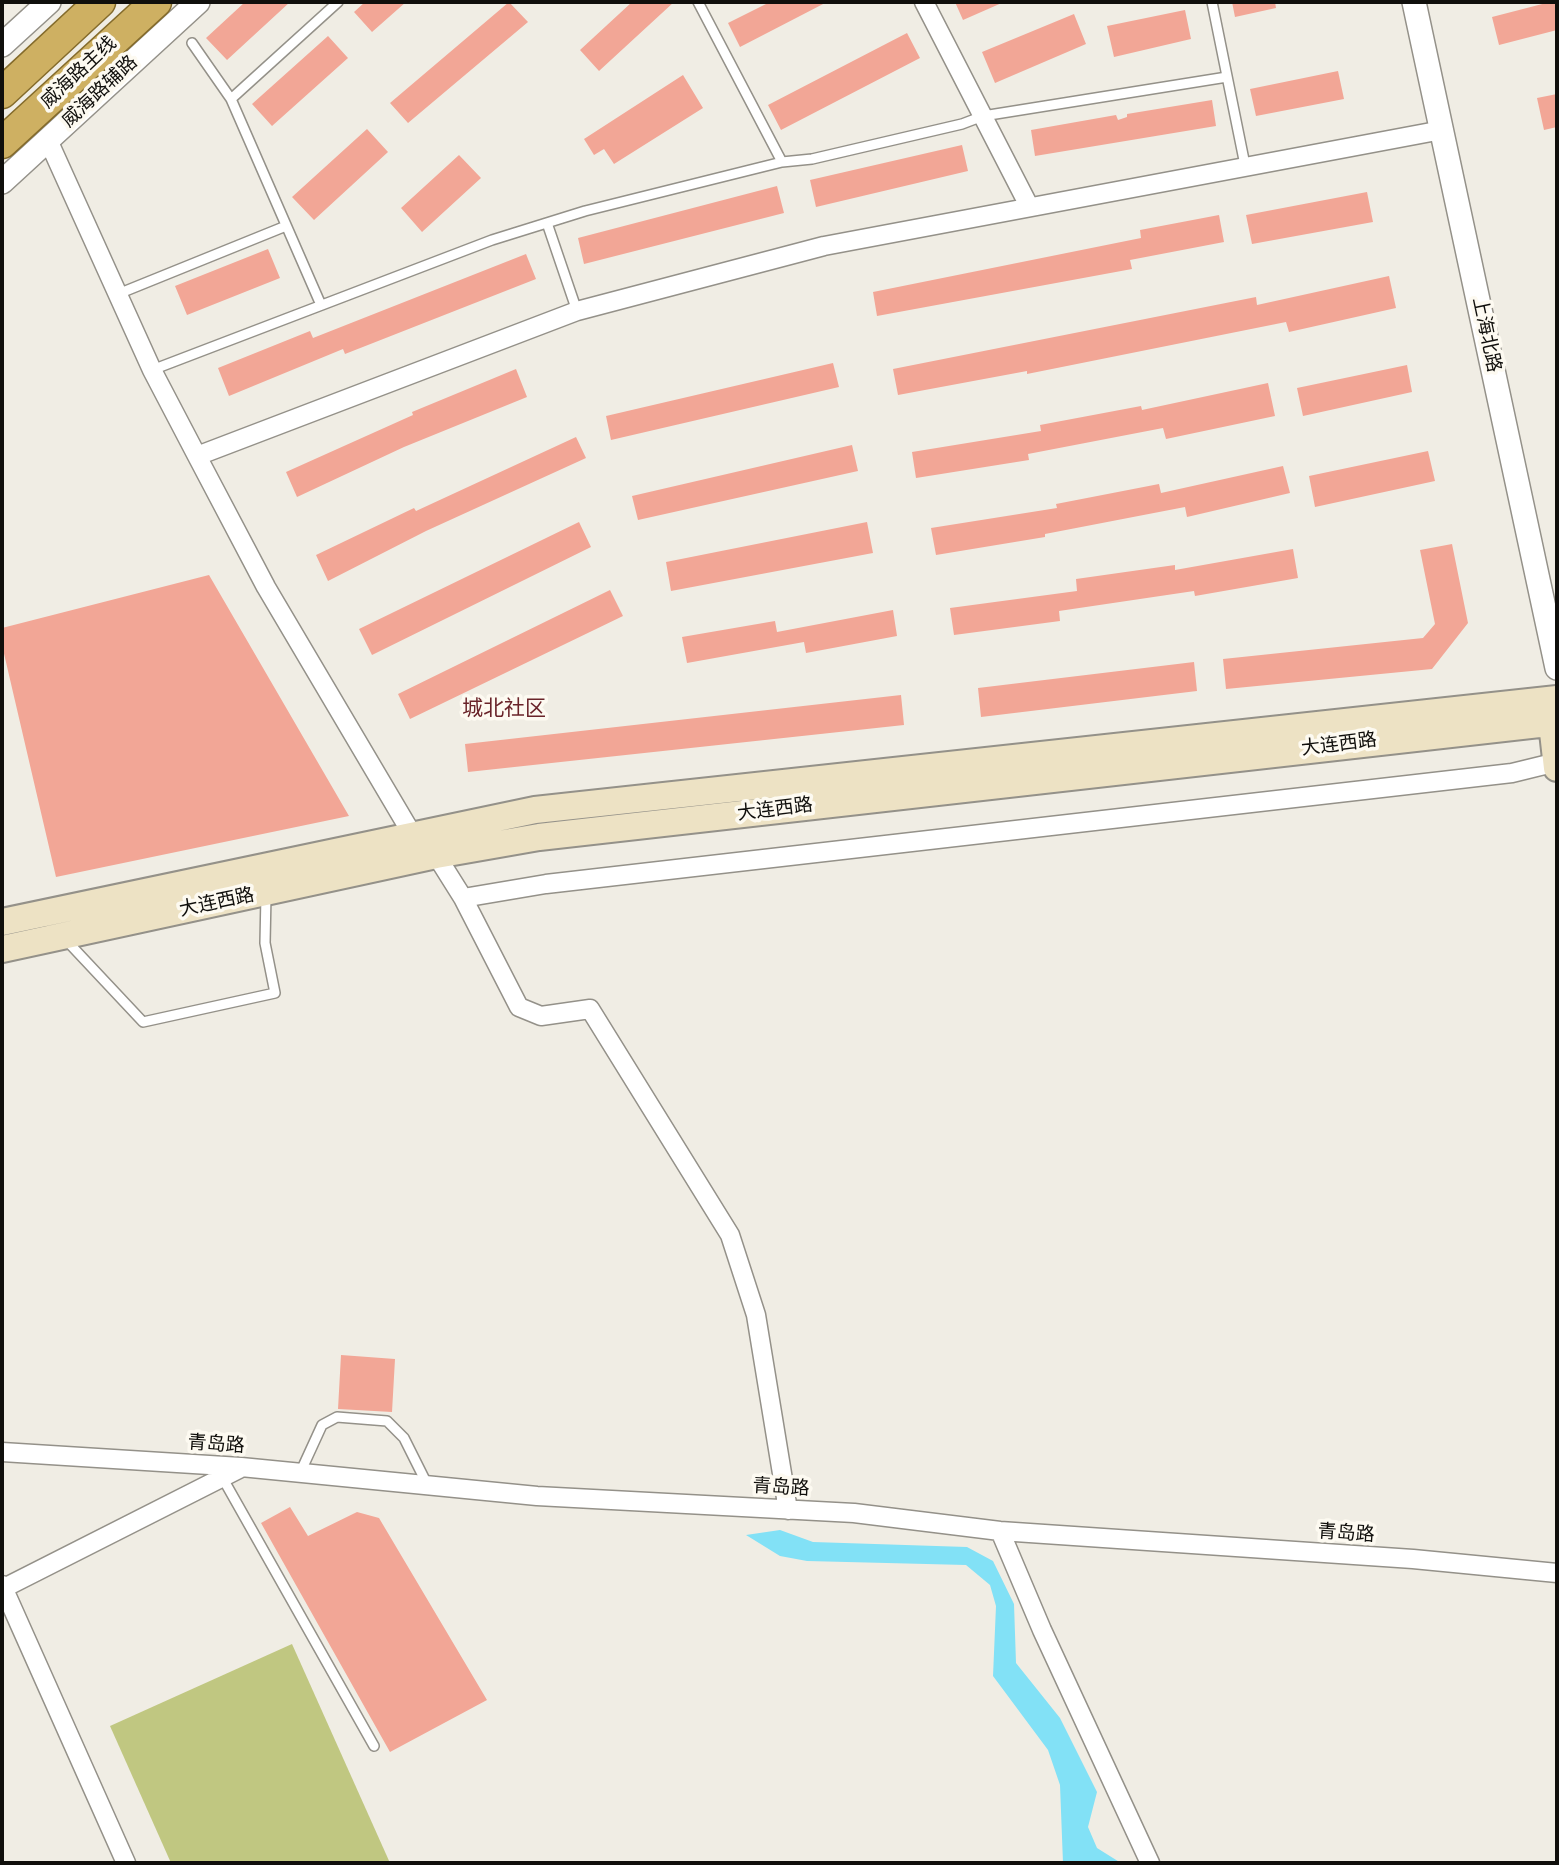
<!DOCTYPE html>
<html>
<head>
<meta charset="utf-8">
<style>
  body { margin:0 }
  #map { position:relative; width:1559px; height:1865px; overflow:hidden; background:#f0ede4; font-family:"DejaVu Sans",sans-serif }
  canvas { display:block }
  .frame { position:absolute; inset:0; border:4px solid #100f0c; pointer-events:none }
</style>
</head>
<body>
<div id="map">
<canvas width="1559" height="1865"></canvas>
<div class="frame"></div>
</div>
<script>
const c = document.querySelector('canvas').getContext('2d');
c.lineJoin = 'round';
function paint(path, color) {
  c.fillStyle = color;
  c.fill(path, 'evenodd');
}
function toPath(rows) {
  const path = new Path2D();
  for (const r of rows) {
    path.moveTo(r[0], r[1]);
    for (let i = 2; i < r.length; i += 2) path.lineTo(r[i], r[i + 1]);
  }
  return path;
}
function stroke(path, color, width, dash) {
  c.strokeStyle = color;
  c.lineWidth = width;
  c.lineCap = dash ? 'butt' : 'round';
  c.setLineDash(dash || []);
  c.stroke(path);
}
function label(font, color, halo, rows, align = 'center') {
  c.font = font + ' "DejaVu Sans","Noto Sans SC",sans-serif';
  c.lineWidth = 7;
  c.setLineDash([]);
  c.textBaseline = 'middle';
  c.strokeStyle = halo;
  c.fillStyle = color;
  for (const [text, x, y, turn = 0] of rows) {
    c.save();
    c.translate(x, y);
    c.rotate((+turn || 0) * Math.PI / 180);
    c.textAlign = isNaN(turn) ? turn : align;
    if (halo) c.strokeText(text, 0, 0);
    c.fillText(text, 0, 0);
    c.restore();
  }
}
const green = toPath([
  [292,1644,390,1863,171,1863,110,1726]
]);
const water = toPath([
  [780,1530,813,1542,967,1547,993,1561,1014,1604,1016,1663,1060,1718,1097,1792,1088,1827,1097,1848,1121,1863,1063,1863,1060,1785,1048,1750,993,1676,996,1606,990,1585,966,1565,807,1561,780,1556,746,1535]
]);
const building = toPath([
  [245,2,290,2,227,60,206,38],
  [365,2,406,2,372,32,354,12],
  [509,2,528,22,408,123,390,103],
  [632,2,674,2,599,71,580,50],
  [770,2,827,2,740,47,728,23],
  [955,2,1004,2,963,20],
  [1232,2,1275,2,1276,8,1235,17],
  [1550,2,1557,2,1557,30,1499,45,1492,17],
  [1185,10,1191,39,1114,57,1107,26],
  [1074,14,1086,44,995,83,982,52],
  [907,33,920,58,781,130,768,105],
  [328,36,348,58,272,126,252,104],
  [1338,71,1344,99,1256,116,1250,89],
  [683,75,703,108,614,164,604,149,594,155,584,139],
  [1557,94,1557,127,1544,130,1537,98],
  [1212,100,1216,126,1035,156,1031,130,1116,115,1118,120,1127,117,1127,114],
  [367,129,388,152,314,220,292,197],
  [962,145,968,171,816,207,810,180],
  [459,155,481,178,422,232,401,208],
  [777,186,784,213,584,264,578,238],
  [1367,192,1373,222,1252,244,1246,215],
  [1219,215,1224,242,1130,260,1132,269,877,316,873,292,1141,238,1140,230],
  [268,249,280,278,187,315,175,286],
  [526,254,536,279,345,354,343,349,229,396,218,368,310,331,313,338],
  [1389,276,1396,308,1289,332,1286,322,1027,374,1027,371,898,395,893,369,1256,297,1257,305],
  [833,363,839,387,611,440,606,416],
  [1407,365,1412,392,1303,416,1297,388],
  [516,369,527,397,404,447,297,497,286,472,413,415,412,412],
  [1268,383,1275,416,1166,439,1163,428,1028,454,1029,460,916,478,912,452,1041,431,1040,425,1141,406,1142,410],
  [576,437,586,458,426,531,328,581,316,555,414,508,416,511],
  [852,445,858,471,638,520,632,496],
  [1428,451,1435,481,1315,507,1309,476],
  [1283,466,1290,493,1187,517,1185,507,1045,534,1045,537,936,555,931,528,1057,508,1056,504,1159,484,1161,493],
  [579,522,591,547,372,655,359,629],
  [867,522,873,553,671,591,666,562],
  [1452,544,1468,623,1432,669,1226,689,1223,659,1423,638,1435,624,1420,550],
  [1293,549,1298,578,1195,596,1194,591,1059,611,1060,621,954,635,950,608,1077,591,1076,579,1175,565,1175,570],
  [209,575,349,816,56,877,2,645,2,628],
  [610,590,623,616,410,719,398,694],
  [893,610,897,636,806,653,804,642,687,663,682,637,775,621,777,632],
  [1194,662,1197,691,981,717,978,688],
  [901,695,904,725,468,772,465,744],
  [341,1355,395,1359,392,1412,338,1409],
  [290,1507,308,1536,357,1512,379,1518,487,1700,390,1752,261,1523]
]);
const service = toPath([
  [698,2,782,162],
  [1212,2,1245,165],
  [192,43,231,99,321,305],
  [231,99,338,2],
  [547,223,577,311],
  [118,294,286,226],
  [152,370,492,240,585,211,782,162,812,159,962,124,983,116,1227,77],
  [66,940,143,1022,275,993,265,943,266,895],
  [300,1473,322,1425,337,1417,387,1421,404,1438,427,1484],
  [222,1477,374,1746]
]);
const minor = toPath([
  [924,2,1029,206],
  [48,140,152,370,197,456,266,587,412,834],
  [197,456,577,311,824,246,1442,130],
  [436,855,463,898,546,884,1512,773,1557,762],
  [463,898,519,1007,541,1016,590,1009,730,1235,756,1315,788,1510],
  [2,1452,241,1467,537,1496,854,1513,1000,1531,1413,1559,1557,1573],
  [1000,1531,1042,1630,1150,1863],
  [2,1585,126,1863],
  [2,1589,239,1469]
]);
const tertiary = toPath([
  [1414,2,1557,668],
  [2,45,49,2],
  [2,182,198,2]
]);
const secondary = toPath([
  [1557,711,1552,723,1557,768],
  [2,922,535,810,1557,699],
  [2,949,436,855,539,837,1557,722]
]);
const trunk = toPath([
  [2,93,100,2],
  [2,143,156,2]
]);
const streetNames = [
  ["威海路主线",79,73,-43],
  ["威海路辅路",100,92,-43],
  ["上海北路",1486,335,78],
  ["大连西路",1339,745,-7],
  ["大连西路",775,810,-7],
  ["大连西路",217,903,-12],
  ["青岛路",216,1445,4],
  ["青岛路",781,1488,3],
  ["青岛路",1346,1534,4]
];
const neighbourhoodNames = [
  ["城北社区",504,710]
];
paint(green, '#c0c781');
paint(water, '#82e1f6');
paint(building, '#f2a696');
stroke(service, '#949189', 12);
stroke(minor, '#949189', 21);
stroke(tertiary, '#949189', 26);
stroke(secondary, '#949189', 30);
stroke(trunk, '#846b2b', 33);
stroke(service, '#fff', 9);
stroke(minor, '#fff', 18);
stroke(tertiary, '#fff', 23);
stroke(secondary, '#ede2c4', 26);
stroke(trunk, '#ceb062', 30);
label('19px', '#100f0c', '#fdfaf1', streetNames);
label('21px', '#6a242a', '#fdfaf1', neighbourhoodNames);
</script>
</body>
</html>
